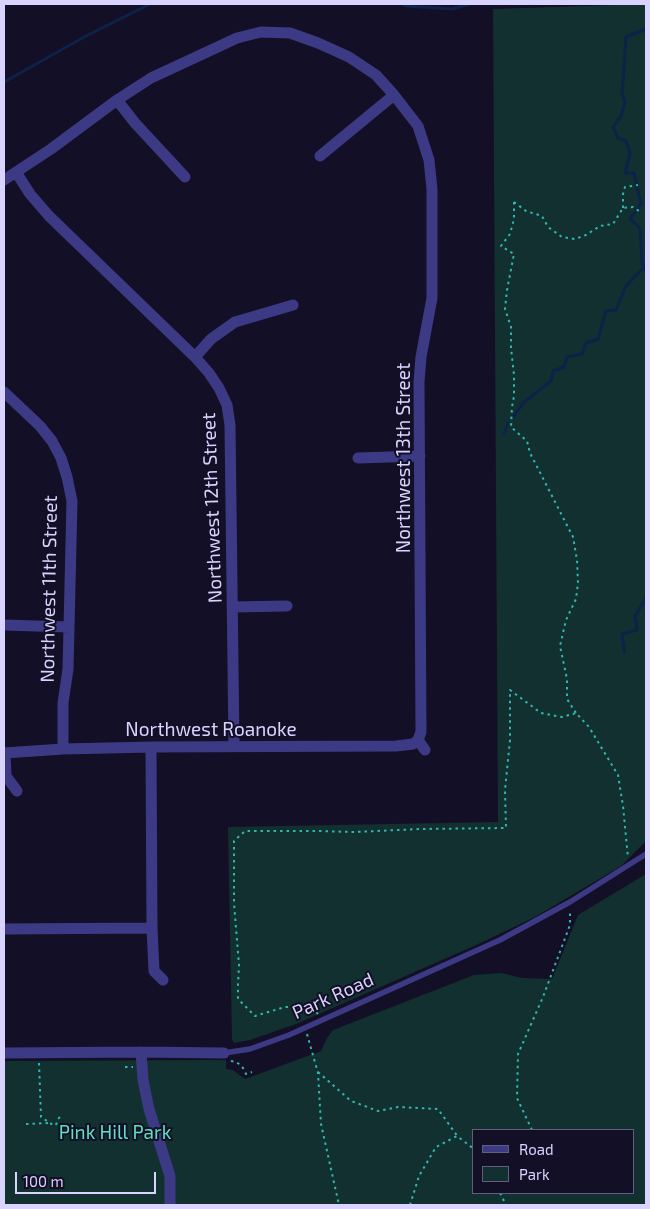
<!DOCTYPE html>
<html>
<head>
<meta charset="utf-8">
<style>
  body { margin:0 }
  #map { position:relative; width:650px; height:1209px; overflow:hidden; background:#130f26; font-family:"Exo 2",sans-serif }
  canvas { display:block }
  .frame { position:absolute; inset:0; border:5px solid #d9d4ff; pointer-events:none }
  .legend { position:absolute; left:472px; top:1129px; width:162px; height:65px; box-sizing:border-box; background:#130f26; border:1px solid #625e7d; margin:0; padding:6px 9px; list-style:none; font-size:15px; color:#d9d4ff }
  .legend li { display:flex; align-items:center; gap:10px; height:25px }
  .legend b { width:25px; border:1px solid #625e7d }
  .scale { position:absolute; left:15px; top:1172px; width:141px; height:22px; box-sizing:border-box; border:2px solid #d9d4ff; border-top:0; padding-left:6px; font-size:15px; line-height:18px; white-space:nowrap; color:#d9d4ff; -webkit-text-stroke:4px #130f26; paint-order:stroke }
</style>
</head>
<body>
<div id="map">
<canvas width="650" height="1209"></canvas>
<div class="frame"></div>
<ul class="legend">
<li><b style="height:6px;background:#3d3a85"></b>Road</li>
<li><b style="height:14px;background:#12302f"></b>Park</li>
</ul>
<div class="scale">100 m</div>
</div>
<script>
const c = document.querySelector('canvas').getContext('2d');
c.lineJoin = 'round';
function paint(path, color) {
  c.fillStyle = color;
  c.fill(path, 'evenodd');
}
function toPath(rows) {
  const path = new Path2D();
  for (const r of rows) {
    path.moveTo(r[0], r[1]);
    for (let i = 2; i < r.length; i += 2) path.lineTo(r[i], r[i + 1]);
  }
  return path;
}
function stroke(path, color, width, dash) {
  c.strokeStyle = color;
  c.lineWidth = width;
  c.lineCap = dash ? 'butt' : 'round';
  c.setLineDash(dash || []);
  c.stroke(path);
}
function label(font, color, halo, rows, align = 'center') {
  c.font = font + ' "Exo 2",sans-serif';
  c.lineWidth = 4;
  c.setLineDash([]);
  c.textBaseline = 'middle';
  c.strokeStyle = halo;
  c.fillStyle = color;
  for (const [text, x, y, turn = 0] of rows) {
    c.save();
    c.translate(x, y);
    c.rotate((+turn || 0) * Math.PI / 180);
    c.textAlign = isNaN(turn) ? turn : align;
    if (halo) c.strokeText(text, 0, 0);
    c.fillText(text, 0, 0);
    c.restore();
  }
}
const green = toPath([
  [646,4,646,841,621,866,535,917,474,946,296,1024,250,1040,234,1043,232,1039,228,827,498,822,493,9],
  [646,874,646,1205,4,1205,4,1061,226,1060,226,1069,233,1070,245,1079,321,1051,327,1038,333,1030,474,975,501,973,522,978,552,979,578,915],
  [474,1130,634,1130,634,1193,474,1193]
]);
const stream = toPath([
  [402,4,406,6,452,9,470,4],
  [646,29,626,37,622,94,625,101,621,116,613,127,618,138,626,141,630,153,625,173,634,173,641,204,630,219,640,228,642,263,646,272],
  [4,82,86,36,150,4],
  [513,417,524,402,551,381,553,371,564,367,567,357,582,354,586,343,598,339,606,311,616,310,626,286,644,267],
  [504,434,508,423],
  [624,652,622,634,637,630,635,616,646,598]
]);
const path = toPath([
  [514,202,514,219,510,234,501,246,514,254,507,290,505,309,511,327,511,348,514,375,514,396,512,407,511,427,527,441,530,453,573,537,577,560,578,583,576,599,566,620,560,646,567,679,567,699,576,713],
  [514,202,526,211,542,216,548,227,562,237,575,239,586,235,600,226,613,224,623,208,633,207,639,211],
  [623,208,623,194,625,187,638,185],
  [318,1014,312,1008,285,1007,255,1016,238,999,238,985,239,965,234,903,234,841,245,831,317,831,355,832,420,829,506,828,505,790,510,740,510,690,541,713,562,717,576,713,589,727,618,775,623,806,628,858],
  [307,1034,318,1073,321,1124,339,1205],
  [231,1061,236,1062,239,1064,243,1068,246,1074,252,1072],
  [39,1063,41,1117,53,1125,56,1125,58,1119,61,1116],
  [125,1067,133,1067],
  [318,1072,351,1101,378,1111,398,1107,438,1109,458,1137],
  [26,1124,50,1123],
  [532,1130,517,1098,518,1054,543,997,570,925,570,910],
  [500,1193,506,1205],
  [410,1205,419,1176,436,1147,457,1136,474,1149]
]);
const service = toPath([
  [224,1053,250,1049,289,1035,500,940,570,902,646,854]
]);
const minor = toPath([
  [117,100,135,123,185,177],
  [320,156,394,95],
  [16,172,30,194,49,216,195,357,209,373,219,388,227,405,230,425,234,746],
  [4,180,51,149,117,100,151,78,237,38,261,32,290,33,318,43,349,57,376,75,394,95,418,126,429,160,432,189,432,298,421,357,419,382,421,732,418,740],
  [195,357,211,339,235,322,293,305],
  [4,392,40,426,52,441,61,458,67,477,72,501,68,669,63,703,63,749],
  [358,458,420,456],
  [232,607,287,606],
  [4,625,69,627],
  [418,740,425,750],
  [151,747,152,928,154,971,163,980],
  [4,753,63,749,151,747,396,746,413,744,418,740],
  [5,753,6,776,17,791],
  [4,929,152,928],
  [141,1052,143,1080,149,1109,163,1154,170,1176,170,1205],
  [4,1053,141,1052,224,1053]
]);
const streetNames = [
  ["Northwest 13th Street",404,458,-90],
  ["Northwest 12th Street",212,508,-92],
  ["Northwest 11th Street",49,589,-89],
  ["Northwest Roanoke",211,730],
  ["Park Road",333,996,-24]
];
const parkNames = [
  ["Pink Hill Park",115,1133]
];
paint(green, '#12302f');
stroke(stream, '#0c2248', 3);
stroke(path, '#2fb8b0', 2, [2.5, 4]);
stroke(service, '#3d3a85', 5.5);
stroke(minor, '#3d3a85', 11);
label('19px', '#d9d4ff', '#130f26', streetNames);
label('19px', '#5fe0c0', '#130f26', parkNames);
</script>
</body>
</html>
